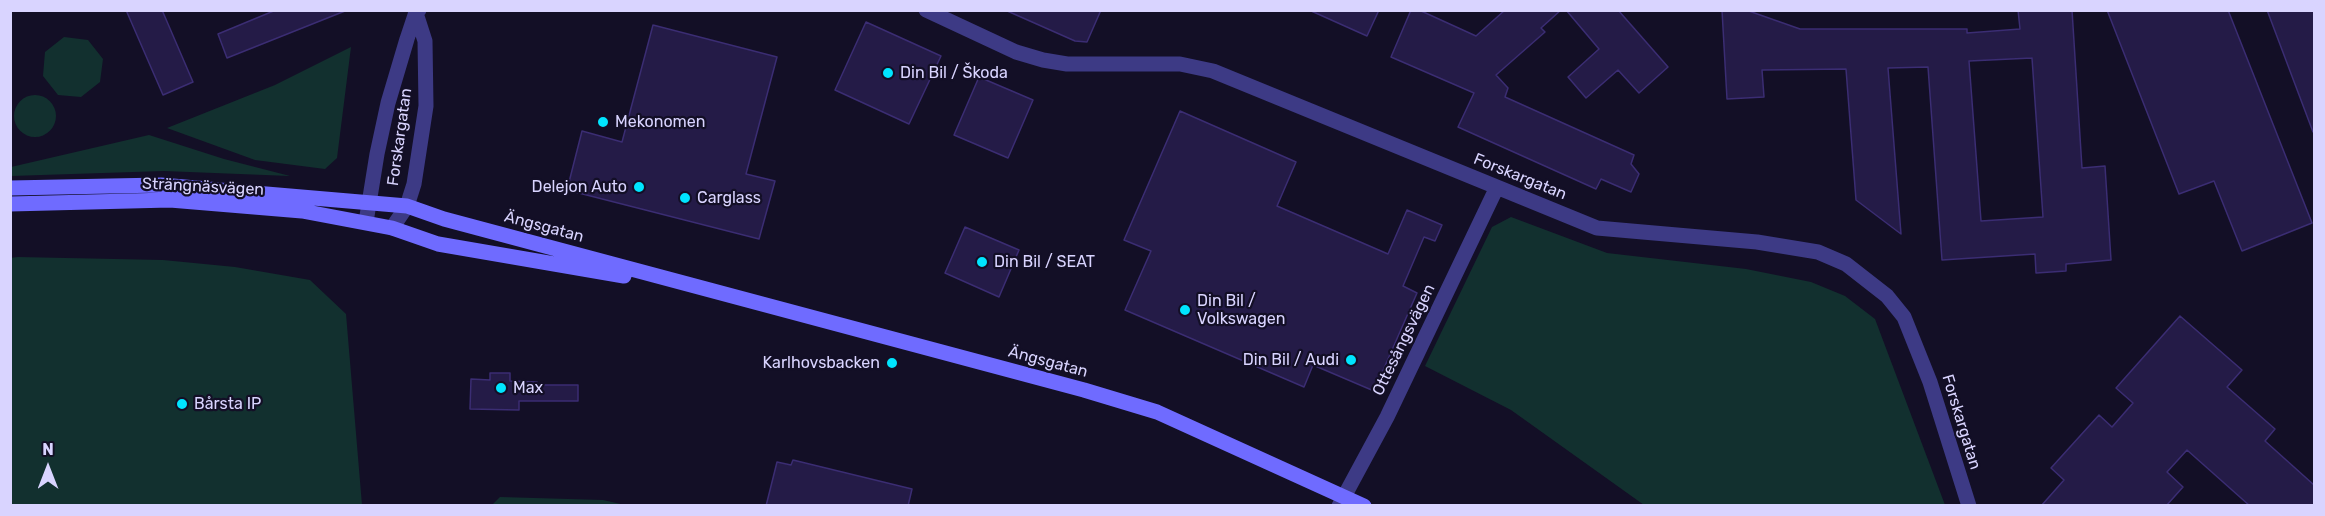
<!DOCTYPE html>
<html>
<head>
<meta charset="utf-8">
<style>
  body { margin:0 }
  #map { position:relative; width:2325px; height:516px; overflow:hidden; background:#130f26; font-family:Rubik,sans-serif }
  canvas { display:block }
  .frame { position:absolute; inset:0; border:12px solid #d9d4ff; pointer-events:none }
  .north { position:absolute; left:18px; top:438px; width:60px; height:60px; -webkit-text-stroke:4px #130f26; paint-order:stroke; rotate:0deg; font-size:16px; font-weight:700; line-height:24px; text-align:center; color:#d9d4ff }
  .north::after { content:''; display:block; margin:auto; width:21px; height:27px; background:#d9d4ff; clip-path:polygon(50% 0,100% 100%,50% 72%,0 100%) }
</style>
</head>
<body>
<div id="map">
<canvas width="2325" height="516"></canvas>
<div class="frame"></div>
<div class="north">N</div>
</div>
<script>
const c = document.querySelector('canvas').getContext('2d');
c.lineJoin = 'round';
function paint(path, color) {
  c.fillStyle = color;
  c.fill(path, 'evenodd');
}
function toPath(rows) {
  const path = new Path2D();
  for (const r of rows) {
    if (r.length === 3) {
      path.moveTo(r[0] + r[2], r[1]);
      path.arc(r[0], r[1], r[2], 0, 2 * Math.PI);
      continue;
    }
    path.moveTo(r[0], r[1]);
    for (let i = 2; i < r.length; i += 2) path.lineTo(r[i], r[i + 1]);
  }
  return path;
}
function stroke(path, color, width, dash) {
  c.strokeStyle = color;
  c.lineWidth = width;
  c.lineCap = dash ? 'butt' : 'round';
  c.setLineDash(dash || []);
  c.stroke(path);
}
function label(font, color, halo, rows, align = 'center') {
  c.font = font + ' Rubik,sans-serif';
  c.lineWidth = 4.5;
  c.setLineDash([]);
  c.textBaseline = 'middle';
  c.strokeStyle = halo;
  c.fillStyle = color;
  for (const [text, x, y, turn = 0] of rows) {
    c.save();
    c.translate(x, y);
    c.rotate((+turn || 0) * Math.PI / 180);
    c.textAlign = isNaN(turn) ? turn : align;
    if (halo) c.strokeText(text, 0, 0);
    c.fillText(text, 0, 0);
    c.restore();
  }
}
const green = toPath([
  [64,37,88,40,103,59,100,82,81,97,58,95,43,76,45,52],
  [351,47,337,158,325,169,255,160,167,128,275,85],
  [35,116,21],
  [149,135,224,159,290,176,164,171,11,176,11,167],
  [1511,217,1607,253,1746,269,1811,282,1845,296,1875,319,1945,505,1644,505,1511,410,1425,366,1492,227],
  [18,257,163,260,235,267,310,280,346,314,362,505,11,505,10,258],
  [500,497,603,500,625,505,492,505]
]);
const building = toPath([
  [126,10,162,10,193,82,163,95,126,10],
  [276,10,345,10,345,11,227,58,218,34,276,10],
  [1005,10,1101,10,1087,42,1075,41,1005,10],
  [1309,10,1379,10,1367,36,1309,10],
  [1411,10,1419,10,1476,36,1505,10,1561,10,1541,28,1545,32,1496,75,1508,88,1505,97,1634,155,1631,164,1639,174,1631,192,1601,179,1596,189,1458,127,1474,93,1391,57,1411,10],
  [1566,10,1618,10,1668,67,1639,93,1618,70,1586,98,1568,77,1599,49,1566,10],
  [1722,10,1746,10,1800,29,1967,29,1967,33,2020,29,2018,10,2072,10,2082,168,2105,166,2111,260,2066,264,2066,271,2036,273,2035,254,1942,260,1928,67,1888,68,1901,234,1856,200,1846,69,1762,70,1764,97,1727,99,1722,10],
  [2032,58,2043,217,1981,221,1969,61,2032,58],
  [2107,10,2228,10,2312,223,2242,251,2214,181,2179,194,2107,10],
  [2267,10,2314,10,2314,132,2313,132,2267,10],
  [866,22,941,56,909,124,835,90,866,22],
  [653,25,777,57,746,174,775,181,759,239,567,190,582,131,622,142,653,25],
  [979,77,1033,100,1008,158,954,135,979,77],
  [1180,111,1296,162,1277,206,1388,254,1407,210,1442,225,1435,241,1424,237,1403,286,1417,293,1374,391,1313,365,1304,387,1125,310,1151,251,1124,240,1180,111],
  [965,227,1019,250,999,297,945,273,965,227],
  [2180,316,2242,370,2227,387,2275,429,2265,441,2314,485,2314,506,2250,506,2187,450,2167,472,2183,487,2166,506,2041,506,2064,480,2051,468,2099,415,2112,427,2133,403,2116,388,2180,316],
  [490,373,510,373,510,381,537,382,537,385,578,385,578,401,519,401,519,410,470,409,471,379,490,380,490,373],
  [793,460,912,489,908,506,766,506,777,462,791,465,793,460]
]);
const minor = toPath([
  [926,10,1016,52,1043,60,1067,64,1180,64,1213,71,1597,228,1757,242,1818,252,1846,264,1887,296,1904,317,1930,382,1969,506],
  [366,222,377,154,388,103,407,39,416,12,419,10],
  [392,228,407,206,414,184,426,106,425,41,415,10],
  [1339,506,1387,417,1497,187]
]);
const secondary = toPath([
  [10,188,161,185,407,206,444,219,1084,390,1157,412,1364,506],
  [10,204,170,200,302,211,392,228,438,244,624,276]
]);
const markers = [
  [888,73,6,"#00e5ff"],
  [603,122,6,"#00e5ff"],
  [639,187,6,"#00e5ff"],
  [685,198,6,"#00e5ff"],
  [982,262,6,"#00e5ff"],
  [1185,310,6,"#00e5ff"],
  [1351,360,6,"#00e5ff"],
  [892,363,6,"#00e5ff"],
  [501,388,6,"#00e5ff"],
  [182,404,6,"#00e5ff"]
];
const poiNames = [
  ["Din Bil / Škoda",900,73],
  ["Mekonomen",615,122],
  ["Delejon Auto",627,187,"right"],
  ["Carglass",697,198],
  ["Din Bil / SEAT",994,262],
  ["Din Bil /",1197,301],
  ["Volkswagen",1197,319],
  ["Din Bil / Audi",1339,360,"right"],
  ["Karlhovsbacken",880,363,"right"],
  ["Max",513,388],
  ["Bårsta IP",194,404]
];
const streetNames = [
  ["Forskargatan",400,137,-82],
  ["Forskargatan",1520,177,22],
  ["Strängnäsvägen",203,187,3],
  ["Ängsgatan",544,227,15],
  ["Ottesångsvägen",1404,340,-64],
  ["Ängsgatan",1048,362,15],
  ["Forskargatan",1961,422,73]
];
paint(green, '#12302f');
paint(building, '#241b47');
stroke(building, '#3b2d73', 1.5);
stroke(minor, '#3d3a85', 15);
stroke(secondary, '#6f6bff', 15);
for (const [x, y, r, color] of markers) {
  const dot = new Path2D();
  dot.arc(x, y, r, 0, 2 * Math.PI);
  c.fillStyle = color;
  c.fill(dot);
  stroke(dot, '#130f26', 2);
}
label('16px', '#d9d4ff', '#130f26', poiNames, 'left');
label('16px', '#d9d4ff', '#130f26', streetNames);
</script>
</body>
</html>
